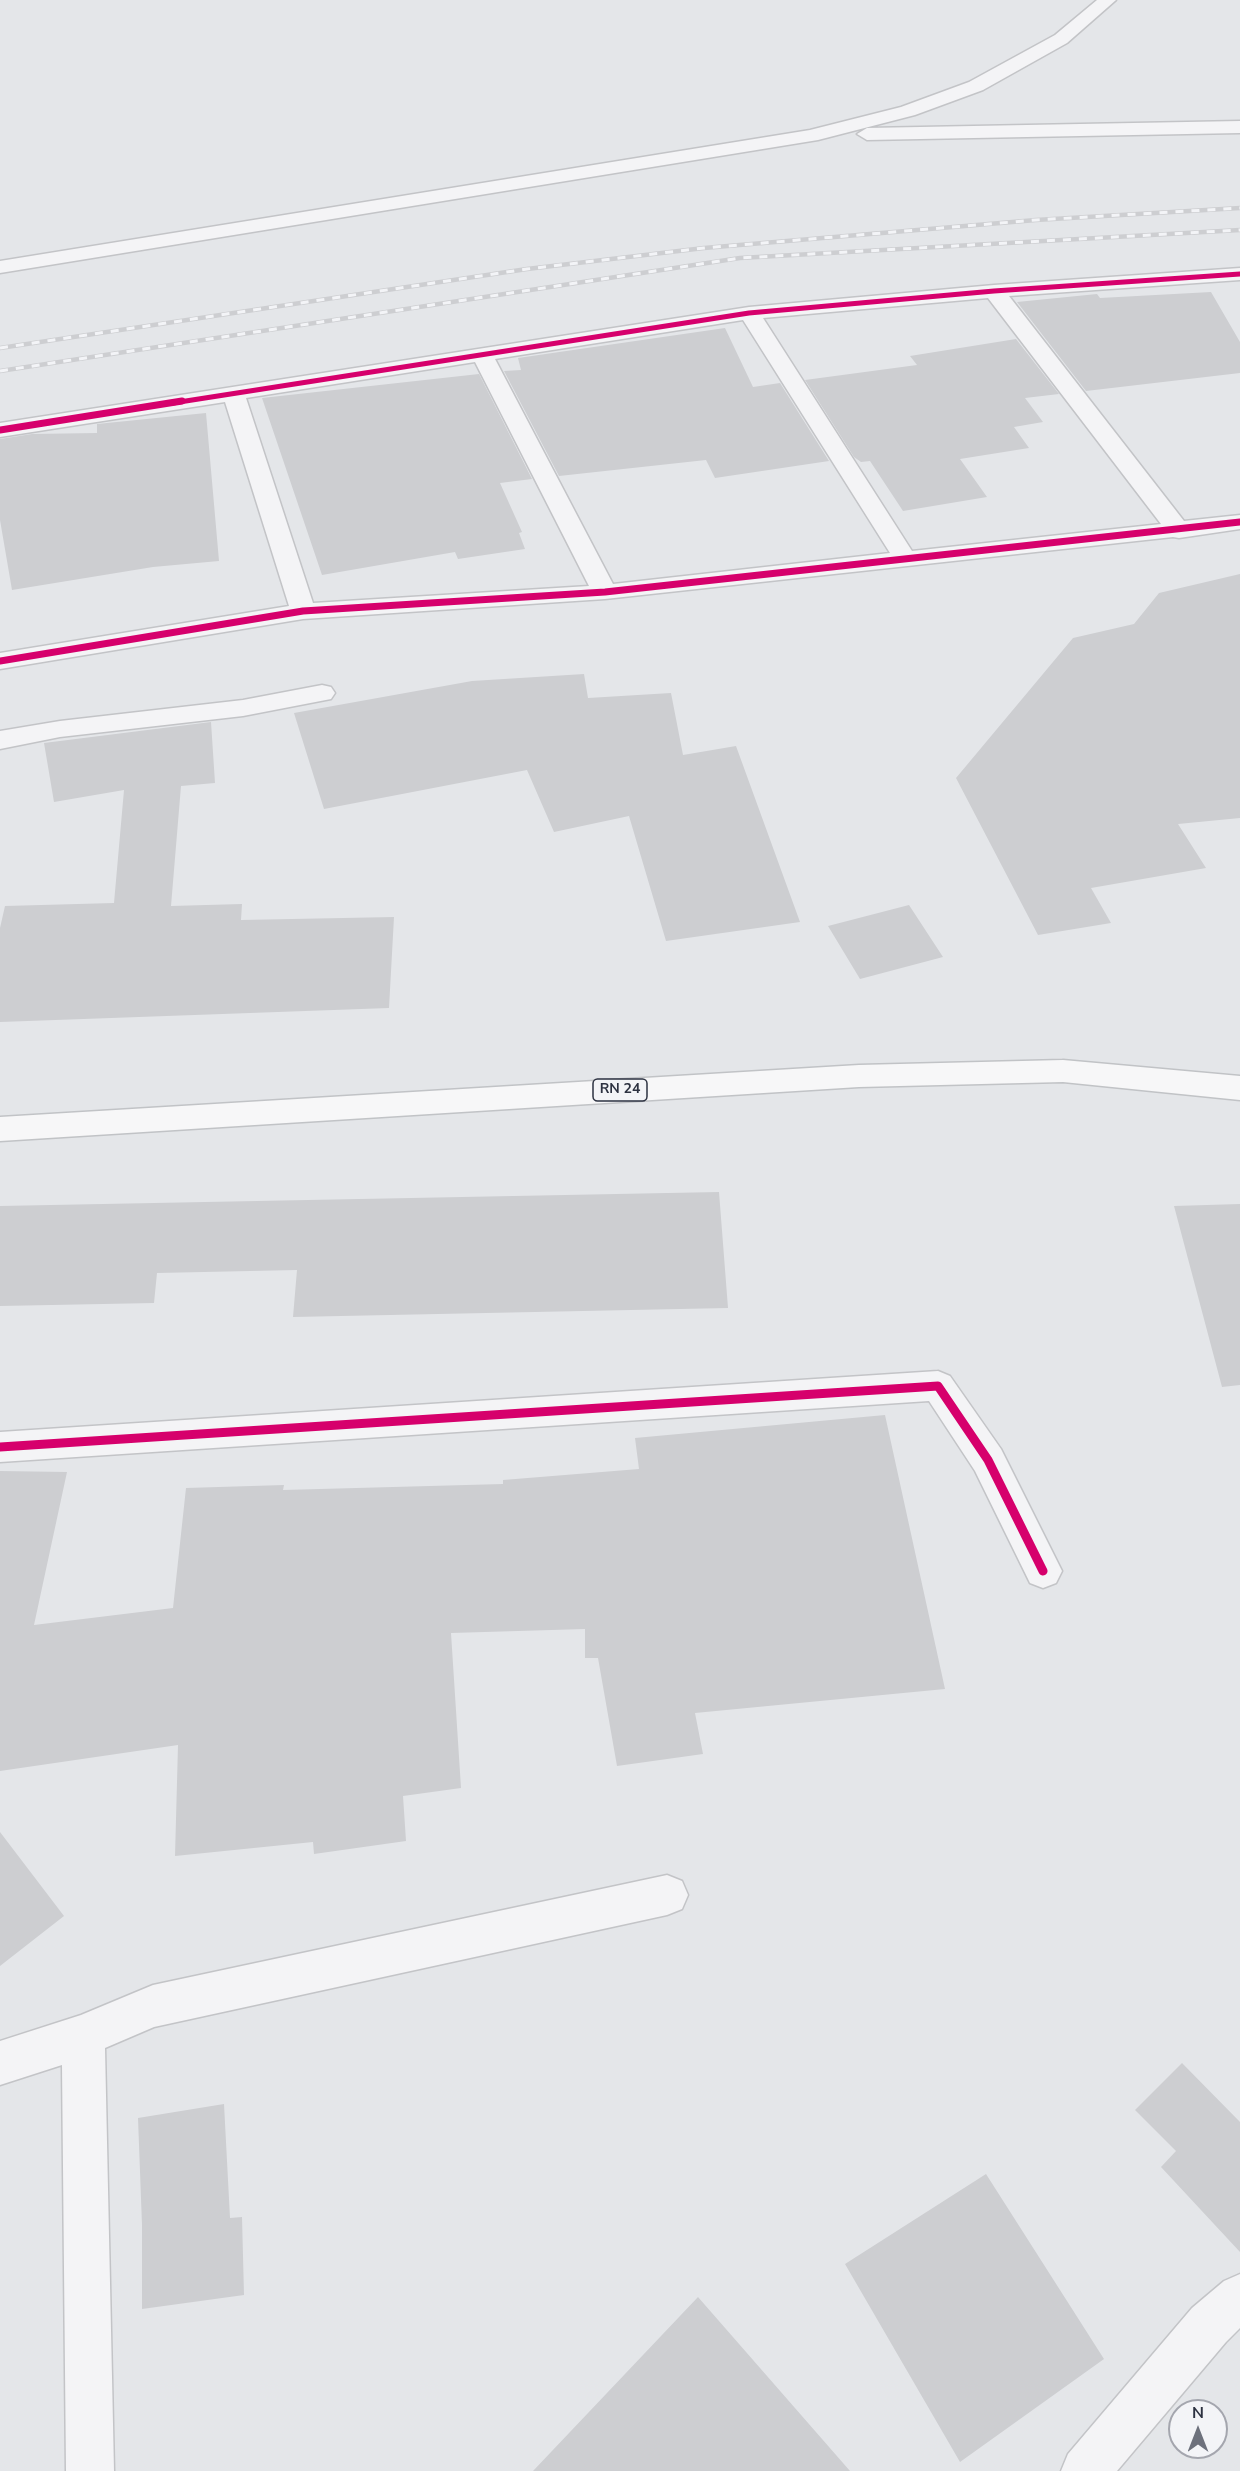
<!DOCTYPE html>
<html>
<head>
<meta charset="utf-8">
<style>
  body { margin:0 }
  #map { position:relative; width:1240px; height:2471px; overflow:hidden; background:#e4e6e9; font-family:"Nunito Sans",sans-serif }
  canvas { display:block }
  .north { position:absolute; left:1168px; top:2399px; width:60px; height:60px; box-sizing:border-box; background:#f3f4f7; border:2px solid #a4a6ae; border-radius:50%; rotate:0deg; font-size:16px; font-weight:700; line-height:24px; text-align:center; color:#2d3241 }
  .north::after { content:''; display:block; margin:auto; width:21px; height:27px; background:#6d717c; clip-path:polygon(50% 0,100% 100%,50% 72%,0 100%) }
</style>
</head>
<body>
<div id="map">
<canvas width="1240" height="2471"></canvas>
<div class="north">N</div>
</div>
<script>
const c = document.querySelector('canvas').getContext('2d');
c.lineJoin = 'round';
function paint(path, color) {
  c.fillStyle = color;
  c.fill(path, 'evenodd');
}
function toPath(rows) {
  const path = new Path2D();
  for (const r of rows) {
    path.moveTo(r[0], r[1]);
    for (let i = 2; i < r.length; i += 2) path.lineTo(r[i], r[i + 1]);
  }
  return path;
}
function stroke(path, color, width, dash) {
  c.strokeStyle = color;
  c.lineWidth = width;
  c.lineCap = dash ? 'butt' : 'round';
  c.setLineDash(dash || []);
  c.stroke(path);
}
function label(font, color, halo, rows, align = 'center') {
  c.font = font + ' "Nunito Sans",sans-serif';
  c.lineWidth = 5;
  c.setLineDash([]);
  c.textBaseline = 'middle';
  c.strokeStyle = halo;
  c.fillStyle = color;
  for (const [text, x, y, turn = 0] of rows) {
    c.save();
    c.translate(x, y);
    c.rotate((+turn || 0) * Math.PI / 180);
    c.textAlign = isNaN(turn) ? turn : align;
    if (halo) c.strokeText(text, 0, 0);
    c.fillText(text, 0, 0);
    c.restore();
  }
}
const building = toPath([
  [1211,292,1240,342,1240,373,1086,391,1017,302,1097,294,1100,298],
  [725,328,753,387,780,383,829,461,715,478,706,460,559,476,504,371,521,370,518,358],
  [1016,339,1059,394,1025,398,1043,422,1014,427,1029,448,960,459,987,497,903,511,870,461,861,462,854,457,805,380,917,365,910,356],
  [479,374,532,479,500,483,522,532,519,533,525,549,458,559,455,552,322,575,262,398],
  [206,413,219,561,153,567,12,590,0,520,0,439,32,434,97,433,97,424],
  [1240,574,1240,818,1178,824,1206,868,1091,888,1111,923,1038,935,956,778,1073,638,1134,624,1159,593],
  [584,674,588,698,671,693,683,755,736,746,800,922,666,941,629,816,554,832,527,770,324,809,294,713,472,681],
  [211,722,215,783,181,786,171,906,242,904,241,920,394,917,389,1008,0,1022,0,928,5,906,114,903,124,790,54,802,44,743],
  [909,905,943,957,860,979,828,926],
  [719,1192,728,1308,293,1317,297,1270,157,1273,154,1303,0,1306,0,1206],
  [1240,1204,1240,1385,1222,1387,1174,1206],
  [885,1415,945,1689,695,1713,703,1754,617,1766,598,1658,585,1658,585,1629,451,1633,461,1788,403,1796,406,1841,314,1854,313,1842,175,1856,178,1745,0,1771,0,1471,67,1472,34,1625,173,1608,186,1488,284,1485,283,1490,503,1484,503,1480,639,1469,635,1438],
  [0,1832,64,1916,0,1966],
  [1182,2063,1240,2122,1240,2252,1161,2167,1176,2151,1135,2110],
  [224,2104,230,2218,242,2217,244,2295,142,2309,142,2225,138,2118],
  [986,2174,1104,2359,960,2462,845,2264],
  [698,2297,850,2471,533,2471]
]);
const minor = toPath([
  [1097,0,1116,0,1067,43,983,90,915,115,818,140,0,273,0,261,810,130,901,107,969,82,1055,35,1097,0],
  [1240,121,1240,133,867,140,857,134,867,128,1240,121],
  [1240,268,1240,280,1009,296,1184,521,1240,515,1240,529,1179,538,1173,537,605,599,303,619,0,669,0,653,289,606,225,402,0,437,0,423,749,307,994,285,1240,268],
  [988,298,1161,524,912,551,763,318,988,298],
  [743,320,890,553,613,584,495,359,743,320],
  [475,362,589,586,313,603,246,398,475,362],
  [322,685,331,687,335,693,331,699,243,716,60,737,0,749,0,731,60,721,243,700,322,685],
  [938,1371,950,1376,1001,1449,1062,1571,1056,1583,1043,1588,1030,1583,975,1471,929,1401,0,1462,0,1432,938,1371],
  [667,1875,682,1881,688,1895,682,1909,667,1915,154,2027,105,2048,114,2471,66,2471,62,2065,0,2085,0,2041,81,2015,153,1985,667,1875],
  [1240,2274,1240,2328,1226,2342,1117,2471,1061,2471,1068,2454,1192,2308,1224,2281,1240,2274]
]);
const major = toPath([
  [1063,1060,1240,1076,1240,1100,1063,1082,859,1087,0,1141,0,1117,859,1065,1063,1060]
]);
const rail = toPath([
  [0,348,527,269,704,248,1036,220,1240,208],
  [0,371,740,258,1240,230]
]);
const cyclewayFar2 = toPath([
  [173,403,749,313,994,291,1240,274]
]);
const cyclewayFar1 = toPath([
  [0,430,182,401],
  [0,661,303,611,605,592,1240,522]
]);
const cycleway = toPath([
  [0,1447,938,1386,988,1460,1043,1571]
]);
const shields = [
  [620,1090,54]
];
const shieldNames = [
  ["RN 24",620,1090]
];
paint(building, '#cdced1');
stroke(minor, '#c3c4c7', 3);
stroke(major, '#c1c3c6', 3);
paint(minor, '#f4f4f6');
paint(major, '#f7f7f8');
stroke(rail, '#cdced1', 4.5);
stroke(rail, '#f3f4f7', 3, [8]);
stroke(cyclewayFar2, '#d6006c', 5);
stroke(cyclewayFar1, '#d6006c', 7);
stroke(cycleway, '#d6006c', 9);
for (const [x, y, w] of shields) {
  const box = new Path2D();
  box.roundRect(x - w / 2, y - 11, w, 22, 4.5);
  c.fillStyle = '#f3f4f7';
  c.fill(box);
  stroke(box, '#2d3241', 1.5);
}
label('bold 14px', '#2d3241', null, shieldNames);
</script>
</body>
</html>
